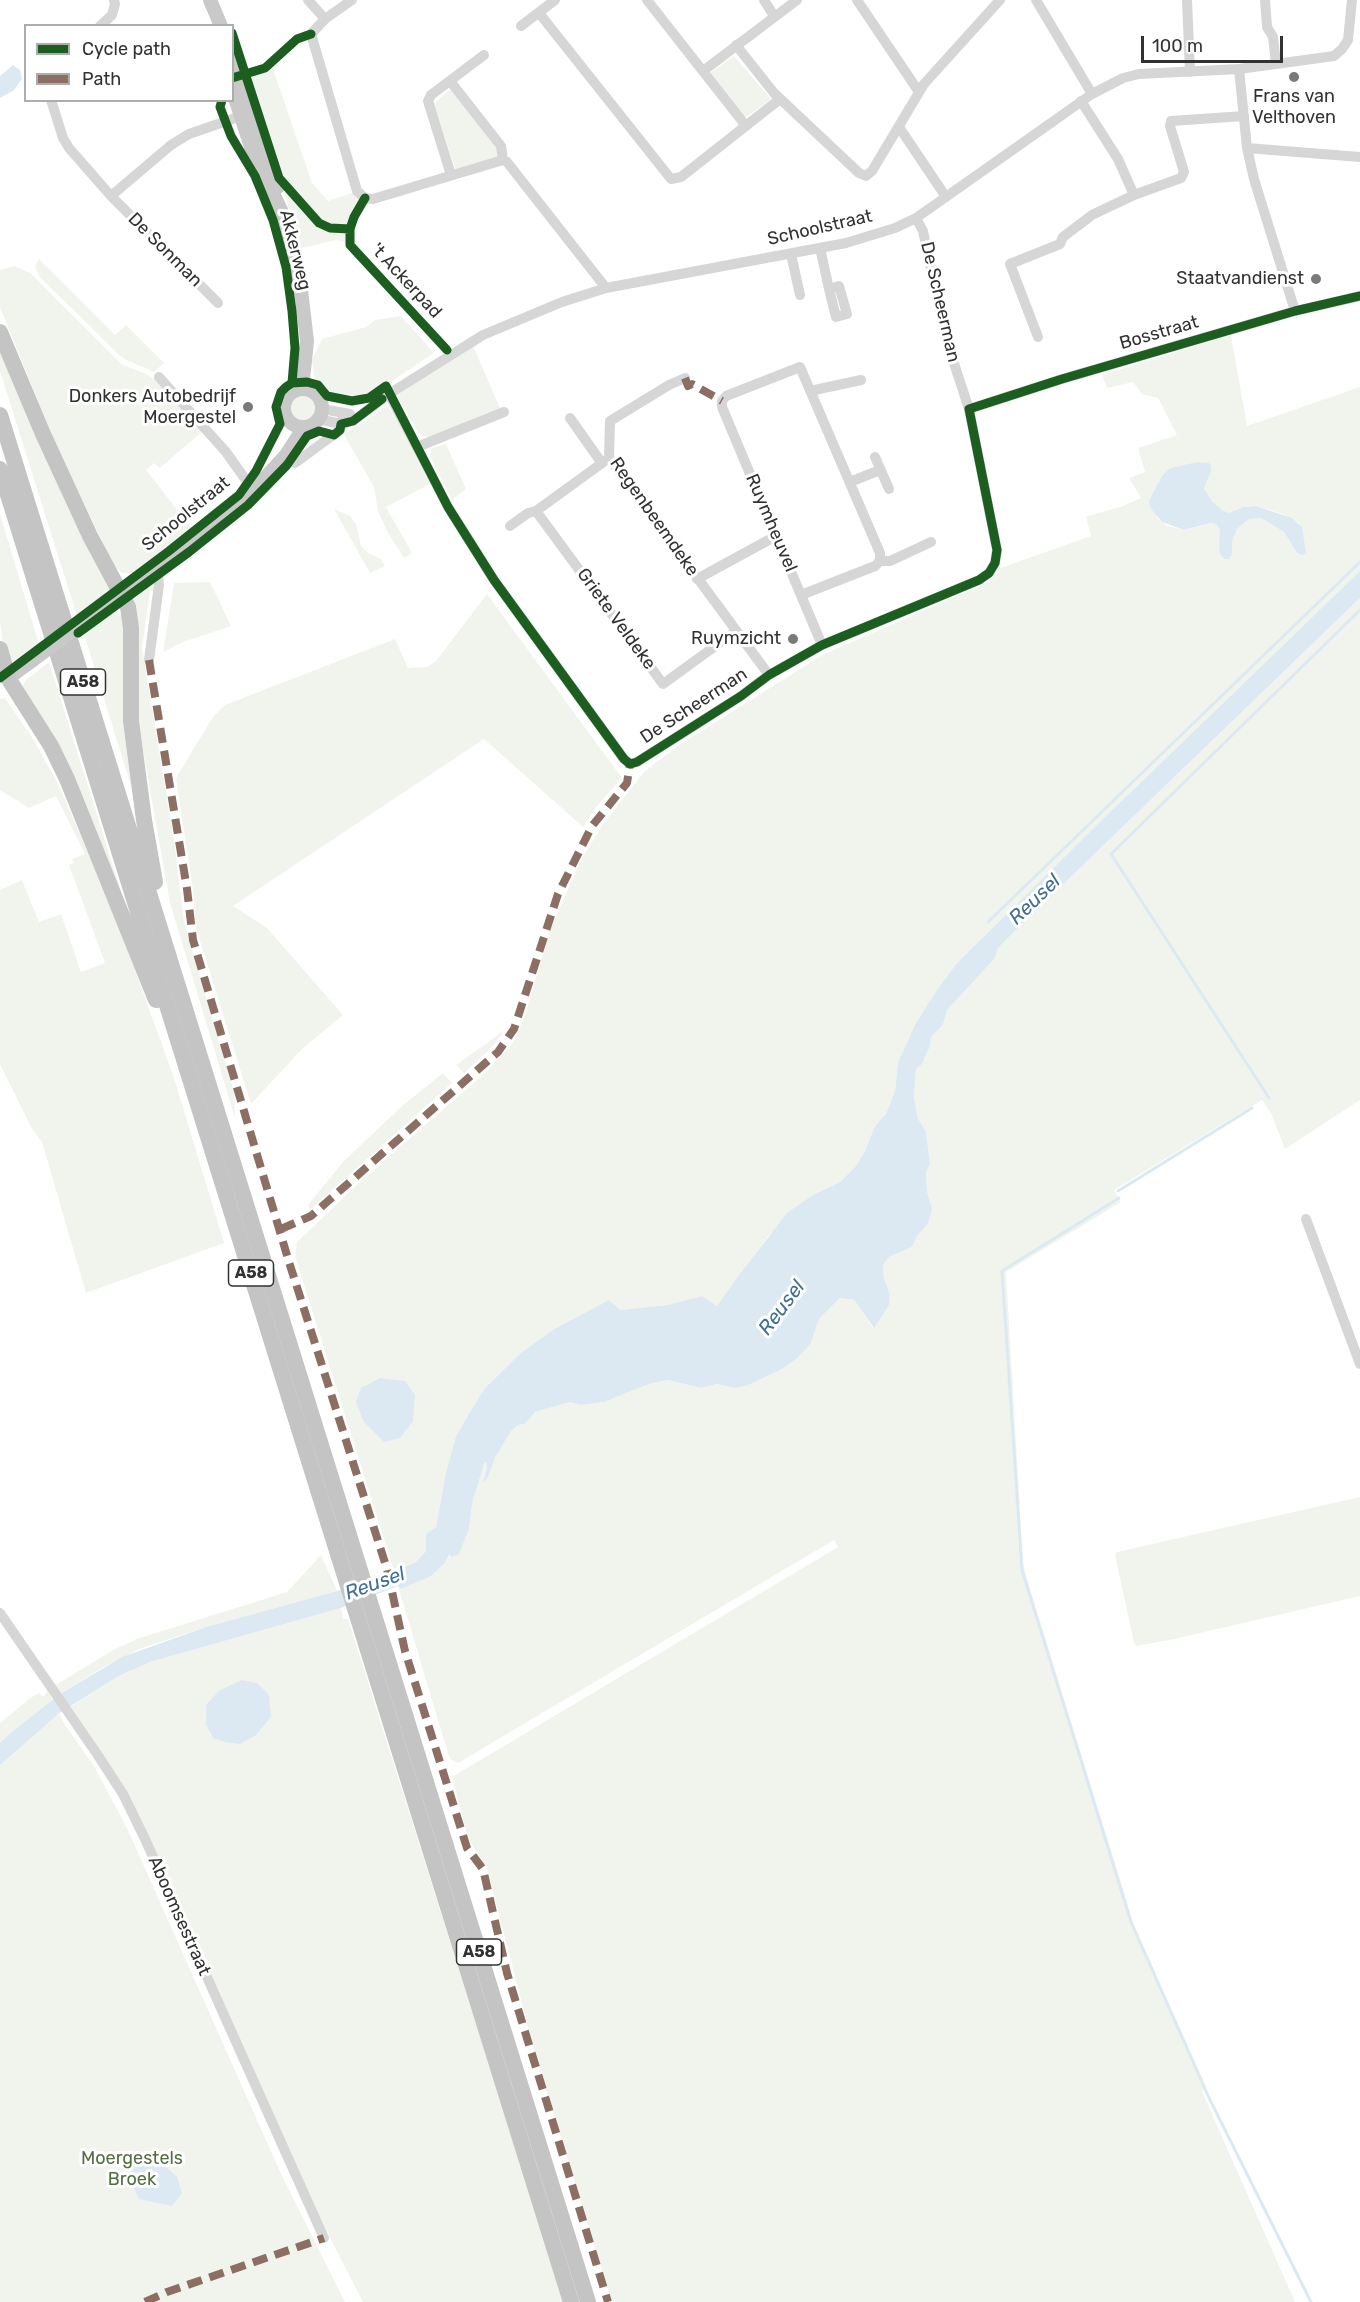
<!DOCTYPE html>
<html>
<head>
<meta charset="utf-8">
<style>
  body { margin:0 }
  #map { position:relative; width:1360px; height:2302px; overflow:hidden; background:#fff; font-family:Rubik,sans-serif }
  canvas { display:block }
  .legend { position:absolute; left:24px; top:24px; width:210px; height:78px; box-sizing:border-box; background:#fff; border:2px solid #adadad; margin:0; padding:8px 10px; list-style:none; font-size:18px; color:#323232 }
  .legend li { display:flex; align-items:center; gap:12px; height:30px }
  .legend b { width:30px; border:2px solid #adadad }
  .scale { position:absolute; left:1141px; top:36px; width:142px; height:27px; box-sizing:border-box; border:3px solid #323232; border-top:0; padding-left:8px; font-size:18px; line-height:21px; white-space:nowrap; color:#323232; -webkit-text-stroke:4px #fff; paint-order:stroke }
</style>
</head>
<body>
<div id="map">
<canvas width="1360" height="2302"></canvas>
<ul class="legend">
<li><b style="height:8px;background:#1b5e20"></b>Cycle path</li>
<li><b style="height:8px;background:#8d6e63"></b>Path</li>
</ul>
<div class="scale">100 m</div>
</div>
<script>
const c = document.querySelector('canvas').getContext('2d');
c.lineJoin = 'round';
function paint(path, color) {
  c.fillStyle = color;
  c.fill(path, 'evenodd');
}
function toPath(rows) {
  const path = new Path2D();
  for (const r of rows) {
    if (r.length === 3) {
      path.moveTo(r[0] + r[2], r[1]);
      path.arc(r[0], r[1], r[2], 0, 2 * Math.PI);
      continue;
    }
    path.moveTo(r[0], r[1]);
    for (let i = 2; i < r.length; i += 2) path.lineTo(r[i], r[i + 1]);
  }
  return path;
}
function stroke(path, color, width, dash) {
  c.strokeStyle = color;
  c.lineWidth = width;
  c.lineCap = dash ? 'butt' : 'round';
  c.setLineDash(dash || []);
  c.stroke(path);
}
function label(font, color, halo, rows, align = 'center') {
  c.font = font + ' Rubik,sans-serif';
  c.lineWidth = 6;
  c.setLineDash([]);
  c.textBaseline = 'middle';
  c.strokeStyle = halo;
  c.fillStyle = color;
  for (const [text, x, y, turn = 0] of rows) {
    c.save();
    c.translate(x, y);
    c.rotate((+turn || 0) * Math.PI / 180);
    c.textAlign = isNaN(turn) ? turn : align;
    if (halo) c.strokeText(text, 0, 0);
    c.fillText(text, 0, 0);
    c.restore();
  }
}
const green = toPath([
  [734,56,771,99,745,118,710,73],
  [272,66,312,183,328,201,355,192,360,199,349,217,345,242,336,240,298,249,282,180,248,77],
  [449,90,452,91,501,154,495,159,456,171,434,104],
  [39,259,115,335,126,325,164,363,154,372,124,359,117,353,40,277,35,267],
  [14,266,30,273,121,364,148,375,160,384,203,431,160,468,154,463,146,470,193,530,137,573,122,573,114,566,55,443,0,307,0,270],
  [401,316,434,353,365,399,351,400,329,395,323,387,315,382,312,360,322,339,366,327,375,320],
  [1231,335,1247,426,1360,387,1360,571,1106,816,957,963,937,990,898,1063,895,1091,886,1114,875,1126,865,1151,856,1166,840,1182,813,1195,769,1235,717,1306,702,1296,667,1305,620,1310,609,1300,554,1329,522,1352,485,1388,456,1436,446,1472,436,1527,426,1534,426,1551,416,1562,396,1568,394,1571,295,1256,297,1242,361,1181,485,1073,513,1043,525,1015,551,928,582,858,603,824,644,772,679,745,824,654,978,587,989,581,998,569,1091,536,1086,517,1123,506,1141,498,1129,478,1145,472,1138,448,1177,435,1158,398,1142,394,1133,382,1107,388,1102,375],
  [1203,462,1211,472,1204,488,1212,501,1222,510,1229,513,1243,507,1256,506,1283,514,1299,523,1297,553,1284,532,1261,518,1249,519,1237,529,1232,542,1232,554,1219,526,1216,524,1212,523,1185,530,1167,526,1157,518,1170,468],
  [0,344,109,587,103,597,77,616,0,371],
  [473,346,500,408,430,437,422,436,418,432,398,398,399,394],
  [303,408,12],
  [387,407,392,411,430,484,386,507,412,553,404,558,388,533,378,511,374,487,343,433,359,425,383,408],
  [446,444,466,489,452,500,430,456,432,448],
  [334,509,350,516,356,524,361,546,368,553,381,559,385,566,370,573],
  [0,514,39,644,17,661,12,662,5,657,0,621],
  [153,580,157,587,155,591,150,591,142,648,175,847,184,923,234,1092,235,1118,170,903,138,721,131,595],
  [210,582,231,626,183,642,163,652,174,583],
  [487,594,622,778,597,806,583,827,484,739,233,906,267,928,343,1015,302,1049,251,1104,196,928,193,890,176,778,213,717,225,705,395,639,408,668,427,667,436,661],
  [1360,598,1360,1100,1285,1149,1271,1113,1262,1100,1114,1190,1121,1202,1006,1272,1023,1563,1026,1576,1134,1925,1207,2089,1202,2091,1219,2130,1295,2302,612,2302,536,2058,487,1868,468,1838,452,1777,838,1547,834,1540,458,1763,450,1759,447,1750,398,1586,431,1576,445,1563,469,1529,472,1504,484,1464,486,1462,487,1466,484,1476,488,1477,495,1458,511,1431,518,1425,525,1424,535,1412,570,1402,581,1405,604,1402,649,1384,668,1380,701,1388,717,1384,734,1388,746,1386,811,1343,819,1319,840,1298,854,1300,873,1328,890,1294,884,1279,883,1265,889,1257,912,1247,917,1236,928,1224,932,1209,927,1191,926,1173,930,1163,926,1132,917,1119,914,1098,916,1069,922,1064,930,1046,931,1037,943,1025,947,1010,995,958,998,948,1023,923],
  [112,610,120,614,123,619,135,799,84,634],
  [49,662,98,818,123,898,21,691,25,681],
  [5,698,35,742,57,782,112,906,174,1078,224,1243,86,1293,42,1142,32,1129,0,1064,0,890,22,880,39,922,61,914,81,972,105,963,69,865,74,863,72,859,85,854,56,796,29,808,0,790,0,699],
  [505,1030,491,1048,464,1073,456,1065],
  [443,1073,452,1083,310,1210,308,1205,343,1162,402,1106],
  [1360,1497,1360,1596,1174,1639,1136,1646,1134,1643,1115,1555,1117,1552],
  [321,1555,337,1591,206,1627,142,1648,105,1666,60,1694,54,1686,113,1650,140,1638,287,1592],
  [341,1608,343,1619,348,1619,564,2302,363,2302,325,2228,155,1852,69,1708,119,1676,150,1662],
  [48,1691,65,1725,94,1766,127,1828,281,2174,345,2302,0,2302,0,1723,32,1697,39,1693,43,1697]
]);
const water = toPath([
  [13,65,20,70,22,79,14,90,0,98,0,76],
  [1198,462,1209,463,1211,466,1211,472,1204,488,1212,501,1222,510,1229,513,1243,507,1256,506,1292,518,1302,527,1306,553,1303,555,1297,553,1284,532,1261,518,1249,519,1237,529,1232,542,1232,554,1229,559,1224,559,1219,552,1220,529,1216,524,1211,523,1184,530,1162,522,1151,509,1149,501,1162,476,1170,468],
  [1360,571,1360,598,1023,923,998,948,995,958,947,1010,943,1025,931,1037,930,1046,922,1064,916,1069,914,1098,918,1119,926,1132,930,1163,926,1173,927,1191,932,1209,928,1224,917,1236,912,1247,889,1257,883,1265,884,1279,890,1294,889,1305,874,1328,854,1300,840,1298,819,1319,811,1343,797,1358,782,1369,746,1386,734,1388,717,1384,701,1388,668,1380,649,1384,604,1402,581,1405,570,1402,535,1412,525,1424,518,1425,511,1431,495,1458,488,1477,483,1483,487,1466,486,1462,484,1464,472,1504,469,1529,459,1554,451,1557,450,1554,445,1563,431,1576,401,1589,398,1586,341,1608,150,1662,119,1676,58,1714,0,1765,0,1743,12,1732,60,1694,122,1657,206,1627,337,1591,416,1562,426,1551,426,1534,436,1527,446,1472,456,1436,469,1414,485,1388,522,1352,554,1329,609,1300,620,1310,667,1305,702,1296,717,1306,739,1275,787,1213,813,1195,840,1182,856,1166,865,1151,875,1126,886,1114,895,1091,898,1063,915,1025,937,990,957,963,1106,816],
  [380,1378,405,1381,415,1395,413,1421,400,1438,384,1442,364,1422,356,1402,361,1388],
  [242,1680,257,1683,269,1695,271,1717,256,1735,240,1744,225,1742,213,1738,206,1724,206,1705,220,1690],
  [149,2159,165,2166,177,2177,182,2193,172,2206,139,2199,133,2186,131,2173,135,2164,142,2160]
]);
const stream = toPath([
  [988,922,1360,562],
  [1269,1098,1111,854,1360,610],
  [1118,1191,1252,1108],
  [1119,1198,1002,1271,1022,1570,1131,1922,1209,2098,1311,2302]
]);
const minor = toPath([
  [308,0,325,19],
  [352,0,325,19,311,34,357,191,365,198,373,199,503,160,507,162,606,288],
  [647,0,746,126],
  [764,0,774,16],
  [857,0,919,92],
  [1036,0,1092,94],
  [1187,0,1190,72],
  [1265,0,1267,27,1273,37,1276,64],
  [539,13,671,179,681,177,780,99],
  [100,26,112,15,115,4,114,0],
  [521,26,555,0],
  [736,45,774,93,859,173,866,176,872,171,924,84,1000,0],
  [1239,69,1247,148,1254,179,1295,311],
  [703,71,797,0],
  [450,81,501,146,503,160],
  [51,100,63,138,69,148,111,196,218,303],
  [1081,101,1118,159,1134,195],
  [899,127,946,197],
  [1247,148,1360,157],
  [451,175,428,101,431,95,484,55],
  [111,196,171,145,189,134,247,114],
  [820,248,829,289,836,317,847,314,839,286,829,289],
  [791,254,800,295],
  [1038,337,1010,264,1060,244,1063,237,1092,215,1134,195,1181,178,1184,172,1170,126,1171,121,1244,116],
  [159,377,226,452,248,483],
  [685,378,669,385,610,421,609,458,769,675],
  [810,391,861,380],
  [389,394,448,507,494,580,624,759,630,764,637,762,741,696,769,675,822,645,979,580,989,573,995,563,997,550,969,409,946,339,923,231,916,218],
  [322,409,350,414],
  [969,409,1062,379,1295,311,1360,296],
  [570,418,601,462],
  [318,419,341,424,353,421,389,394,483,335,562,302,606,288,846,243,895,228,916,218,1092,94,1123,78,1139,74,1239,69,1334,56,1342,49,1348,40,1352,0],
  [417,447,504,412],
  [875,457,889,489],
  [609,458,536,511,663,684,736,631],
  [295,463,340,430,344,413],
  [850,482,880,470],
  [510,526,528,513,536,511],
  [880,561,890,561,931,542],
  [697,579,776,536],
  [801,595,875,566,880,561,880,553,800,367,726,396,722,401,722,407,776,536,822,645],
  [149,660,159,585,158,575,154,569],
  [1306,1219,1360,1364],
  [0,1613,97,1754,123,1794,145,1839,324,2238]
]);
const major = toPath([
  [210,0,221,26],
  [232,54,278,187],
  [232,89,251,147,281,210,294,253,301,290,307,341,302,389],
  [303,408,19],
  [91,617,244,501,286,455,304,427],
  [8,678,33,660]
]);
const highway = toPath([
  [0,332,43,434,90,536,128,607,131,628,131,721,144,820,155,882],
  [0,415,588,2302],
  [0,469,571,2302],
  [0,649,8,678,51,746,67,779,156,1000]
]);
const majorBridge = toPath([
  [33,660,91,617]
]);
const quiet = toPath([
  [685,378,688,386,692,384,722,401],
  [149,660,187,889,193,940,289,1262,387,1569,405,1651,467,1848,483,1869,507,1973,608,2302],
  [281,1229,311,1216,498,1052,514,1029,558,894,592,826,627,783,630,764],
  [145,2302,167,2292,324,2238]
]);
const cycleway = toPath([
  [232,33,279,178,319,223,330,228,350,229],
  [232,78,265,68,297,39,311,34],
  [222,100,220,107,231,136,255,176,273,220,286,267,292,311,295,348,292,383],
  [365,198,354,217,350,229,350,245,447,350],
  [78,633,189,552,248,505,287,465,307,436,319,431,334,435,340,430,341,424,353,421,382,399],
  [0,678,169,551,239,495,256,471,280,424,276,407,281,392,286,387,292,383,307,382,318,385,327,396,352,401,369,398,386,386,448,507,494,580,624,759,630,764,637,762,741,696,769,675,822,645,979,580,989,573,995,563,997,550,969,409,1062,379,1295,311,1360,296]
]);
const markers = [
  [1294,77,6,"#7a7a7a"],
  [1316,279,6,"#7a7a7a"],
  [248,407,6,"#7a7a7a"],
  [793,639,6,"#7a7a7a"]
];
const shields = [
  [83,682,45],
  [251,1273,45],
  [479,1952,45]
];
const shieldNames = [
  ["A58",83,682],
  ["A58",251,1273],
  ["A58",479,1952]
];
const poiNames = [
  ["Frans van",1294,97,"center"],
  ["Velthoven",1294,118,"center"],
  ["Staatvandienst",1304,279],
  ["Donkers Autobedrijf",236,397],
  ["Moergestel",236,418],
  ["Ruymzicht",781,639]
];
const streetNames = [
  ["Schoolstraat",820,228,-13],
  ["De Sonman",165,250,45],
  ["Akkerweg",295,250,76],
  ["'t Ackerpad",406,281,47],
  ["De Scheerman",940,302,77],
  ["Bosstraat",1159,333,-16],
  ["Schoolstraat",186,514,-39],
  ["Regenbeemdeke",654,517,55],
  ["Ruymheuvel",771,523,67],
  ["Griete Veldeke",616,619,54],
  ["De Scheerman",694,706,-33],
  ["Aboomsestraat",179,1916,66]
];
const parkNames = [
  ["Moergestels",132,2159],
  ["Broek",132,2180]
];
const waterNames = [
  ["Reusel",1035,900,-44],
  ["Reusel",782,1308,-53],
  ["Reusel",375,1584,-20]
];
paint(green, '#f1f4ed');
paint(water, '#dde9f2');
stroke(stream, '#dde9f2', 3);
stroke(minor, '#d6d6d6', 10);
stroke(major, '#c9c9c9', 14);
stroke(highway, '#c4c4c4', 16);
stroke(majorBridge, '#c9c9c9', 14);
stroke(quiet, '#8d6e63', 8, [15, 8]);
stroke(cycleway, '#1b5e20', 9);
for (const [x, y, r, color] of markers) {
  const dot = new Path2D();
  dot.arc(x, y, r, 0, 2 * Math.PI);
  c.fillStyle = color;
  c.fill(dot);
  stroke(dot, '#fff', 2);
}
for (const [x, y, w] of shields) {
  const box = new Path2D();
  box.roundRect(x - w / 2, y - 13, w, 26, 4.5);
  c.fillStyle = '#fff';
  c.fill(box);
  stroke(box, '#323232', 1.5);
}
label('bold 16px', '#323232', null, shieldNames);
label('18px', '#323232', '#fff', poiNames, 'right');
label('18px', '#323232', '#fff', streetNames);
label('18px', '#536e40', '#fff', parkNames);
label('italic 20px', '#416f93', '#fff', waterNames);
</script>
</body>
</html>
